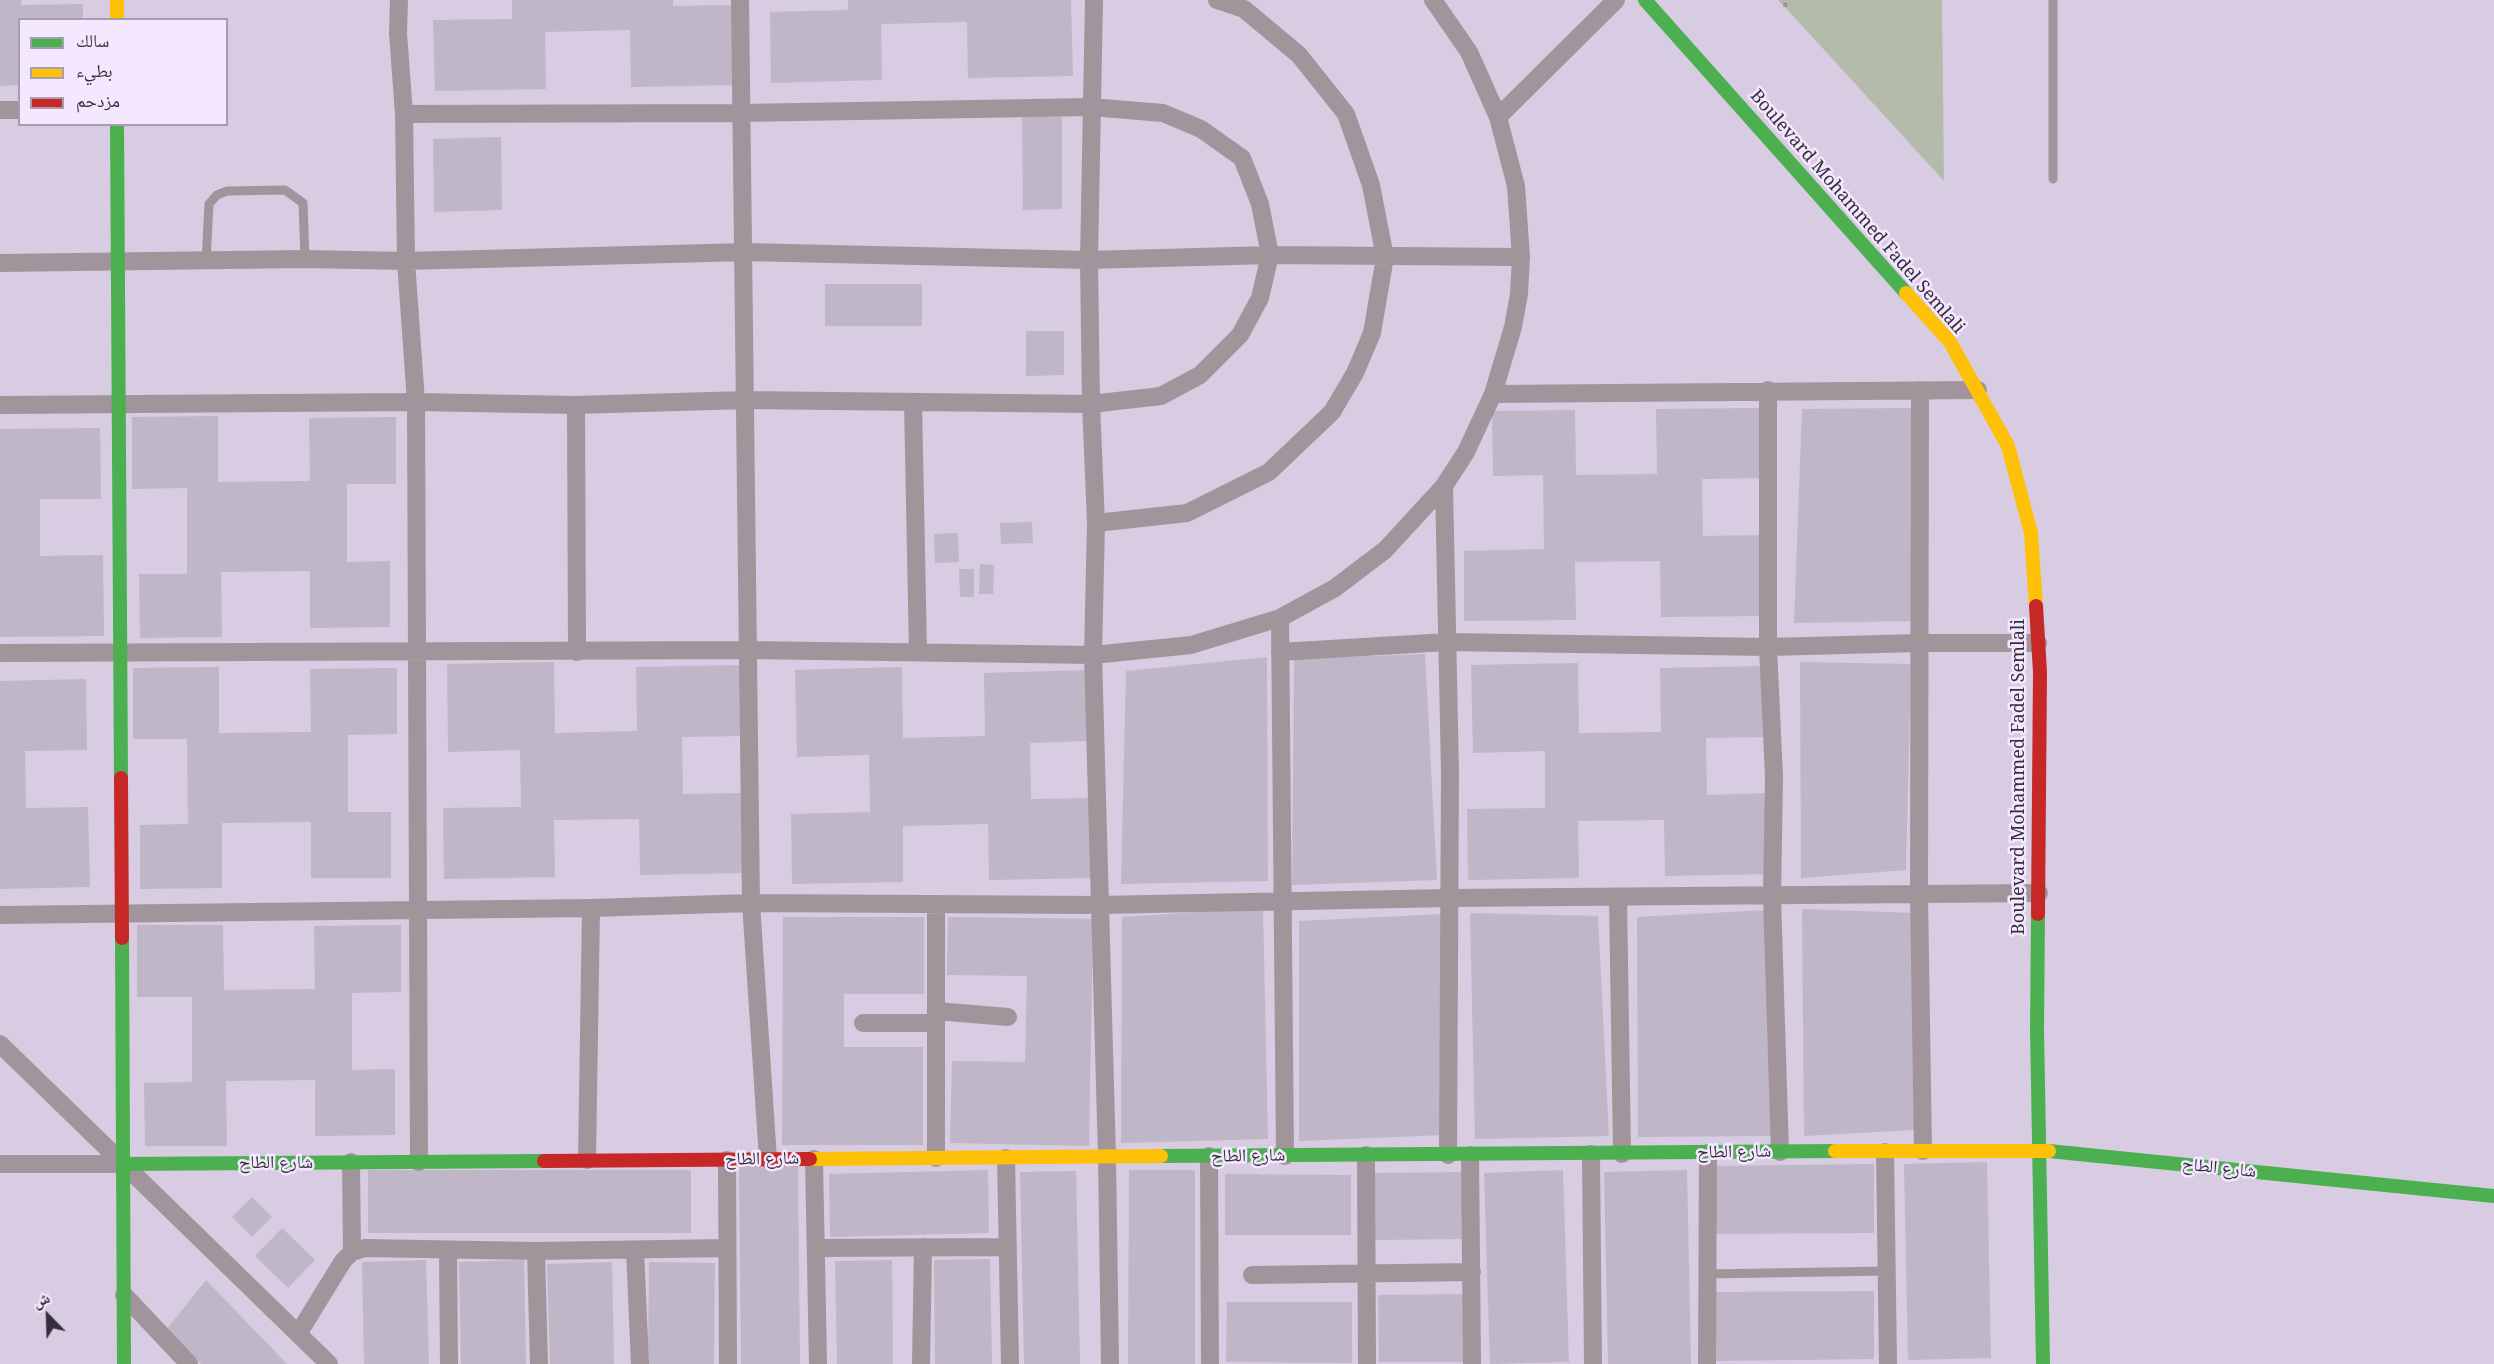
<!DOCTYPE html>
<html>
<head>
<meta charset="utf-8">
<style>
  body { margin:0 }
  #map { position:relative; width:2494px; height:1364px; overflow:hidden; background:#d7cce1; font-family:"Noto Serif","Noto Naskh Arabic",serif }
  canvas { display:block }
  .legend { position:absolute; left:18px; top:18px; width:210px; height:108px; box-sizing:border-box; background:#f3e8fd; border:2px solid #a79db0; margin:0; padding:8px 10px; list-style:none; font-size:18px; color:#362d3d }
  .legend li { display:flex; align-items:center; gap:12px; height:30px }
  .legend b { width:30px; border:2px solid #a79db0 }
  .north { position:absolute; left:18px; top:1286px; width:60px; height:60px; -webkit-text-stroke:4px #f3e8fd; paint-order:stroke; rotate:337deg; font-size:16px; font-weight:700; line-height:24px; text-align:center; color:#362d3d }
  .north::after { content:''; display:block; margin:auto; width:21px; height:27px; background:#362d3d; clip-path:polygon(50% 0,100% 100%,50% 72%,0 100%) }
</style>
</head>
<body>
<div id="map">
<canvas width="2494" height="1364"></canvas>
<ul class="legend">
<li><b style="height:8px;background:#4caf50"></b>سالك</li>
<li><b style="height:8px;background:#ffc107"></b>بطيء</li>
<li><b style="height:8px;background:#c62828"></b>مزدحم</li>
</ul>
<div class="north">ش</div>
</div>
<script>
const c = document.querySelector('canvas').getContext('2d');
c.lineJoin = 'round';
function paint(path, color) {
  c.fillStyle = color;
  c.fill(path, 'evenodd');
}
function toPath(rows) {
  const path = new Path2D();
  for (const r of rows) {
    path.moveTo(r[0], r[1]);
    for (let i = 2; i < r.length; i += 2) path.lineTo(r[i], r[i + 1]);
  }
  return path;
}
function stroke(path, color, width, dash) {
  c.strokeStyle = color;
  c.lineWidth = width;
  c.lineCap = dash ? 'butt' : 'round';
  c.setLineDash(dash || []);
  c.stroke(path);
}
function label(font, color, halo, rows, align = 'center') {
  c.font = font + ' "Noto Serif","Noto Naskh Arabic",serif';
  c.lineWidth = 5;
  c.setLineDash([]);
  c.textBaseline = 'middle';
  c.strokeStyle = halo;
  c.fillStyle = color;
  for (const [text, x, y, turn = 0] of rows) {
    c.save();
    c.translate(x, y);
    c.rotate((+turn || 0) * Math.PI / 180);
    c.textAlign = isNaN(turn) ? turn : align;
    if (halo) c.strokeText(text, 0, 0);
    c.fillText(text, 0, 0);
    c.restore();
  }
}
const green = toPath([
  [1778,0,1942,0,1944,181,1785,7]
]);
const building = toPath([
  [0,0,21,0,21,5,83,4,83,20,20,20,20,85,0,86],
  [512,0,673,0,673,6,735,5,736,85,631,87,630,30,545,32,546,89,435,91,433,20,512,19],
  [848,0,1071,0,1073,76,968,78,967,22,881,24,882,80,771,83,770,12,848,10],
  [1022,117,1062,117,1062,209,1023,210],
  [501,137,502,210,434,212,433,139],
  [825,284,922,284,922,326,825,326],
  [1026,331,1064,331,1064,375,1026,376],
  [1763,408,1763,478,1702,479,1703,536,1765,535,1766,616,1661,617,1660,561,1575,562,1576,620,1464,621,1464,551,1544,549,1543,475,1493,476,1492,411,1575,410,1576,475,1657,474,1656,409],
  [1912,408,1913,621,1794,623,1802,409],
  [218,416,218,482,310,481,309,418,396,417,396,484,347,484,347,562,390,561,390,627,310,628,310,571,221,572,222,637,140,638,139,574,187,574,187,488,132,489,132,417],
  [100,428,101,499,40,499,40,556,103,555,104,636,0,637,0,429],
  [1032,522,1033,543,1001,544,1000,523],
  [958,533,959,562,935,563,934,534],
  [980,564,994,565,993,594,979,594],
  [959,569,974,569,974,597,960,597],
  [1425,654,1437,880,1292,885,1294,659],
  [1267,657,1268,881,1121,884,1126,671],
  [554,662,555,733,637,731,636,667,742,665,743,736,682,737,683,794,744,793,746,873,640,875,639,819,554,820,555,877,444,879,443,808,521,807,520,750,448,752,447,664],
  [1800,662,1911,664,1906,870,1801,878],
  [1578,663,1579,733,1661,732,1660,668,1766,666,1767,737,1706,738,1707,795,1769,793,1770,874,1665,876,1664,820,1578,821,1579,878,1468,880,1467,809,1545,808,1545,751,1473,753,1471,665],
  [219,667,219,733,311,732,310,669,397,668,397,734,348,735,348,812,391,812,391,878,311,878,311,822,222,823,222,888,140,889,140,825,188,824,187,739,133,739,133,668],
  [902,667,903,738,985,736,984,673,1090,670,1091,741,1030,743,1031,799,1093,798,1094,878,989,880,988,824,903,826,903,882,792,884,791,814,870,812,869,755,797,757,795,670],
  [86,679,87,750,25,751,26,808,88,807,90,887,0,889,0,681],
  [1263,908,1268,1139,1121,1143,1122,917],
  [1802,909,1914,913,1914,1130,1804,1136],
  [1766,910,1772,1136,1638,1137,1637,917],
  [1470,913,1598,916,1609,1136,1475,1139],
  [1444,914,1443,1135,1299,1141,1299,921],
  [783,917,924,917,924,994,844,994,844,1047,923,1047,923,1145,782,1145],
  [948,917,1093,919,1089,1146,950,1143,952,1061,1025,1062,1027,976,947,975],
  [137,925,223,925,224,990,315,989,314,926,401,925,401,992,352,993,352,1070,395,1069,395,1135,315,1136,315,1080,226,1081,227,1146,145,1146,144,1083,192,1082,192,997,137,997],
  [1987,1162,1991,1358,1908,1360,1904,1164],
  [1874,1164,1874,1233,1715,1234,1715,1166],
  [798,1166,800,1364,741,1364,739,1167],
  [368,1170,691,1170,691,1233,368,1233],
  [988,1170,989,1233,830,1237,829,1174],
  [1129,1170,1195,1170,1195,1364,1128,1364],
  [1563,1170,1569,1362,1490,1364,1484,1173],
  [1687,1170,1691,1364,1608,1364,1604,1172],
  [1076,1171,1080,1364,1024,1364,1020,1172],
  [1465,1172,1465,1239,1374,1240,1374,1173],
  [1225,1174,1351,1175,1351,1235,1225,1235],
  [252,1197,272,1217,252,1237,232,1217],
  [282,1228,315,1260,288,1288,255,1256],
  [990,1259,992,1364,935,1364,934,1260],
  [426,1260,429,1364,364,1364,362,1262],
  [524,1260,526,1364,461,1364,459,1262],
  [892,1260,893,1364,837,1364,835,1261],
  [612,1262,614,1364,550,1364,547,1264],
  [649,1262,715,1263,714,1364,648,1364],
  [206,1280,287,1364,201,1364,167,1329],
  [1874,1291,1874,1359,1715,1361,1715,1292],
  [1469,1294,1470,1362,1379,1362,1378,1295],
  [1227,1302,1352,1302,1352,1363,1226,1362]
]);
const path = toPath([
  [1785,7,1786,0]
]);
const lane = toPath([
  [2053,0,2053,179],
  [206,261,209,204,217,195,227,191,285,190,303,203,305,259],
  [1707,1274,1887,1271]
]);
const street = toPath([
  [399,0,398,33,404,114,406,261,416,402,419,1162],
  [740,0,751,903,768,1159],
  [1094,0,1089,260,1091,404,1096,523,1093,655,1107,1157,1110,1364],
  [0,110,20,110],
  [1498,117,1616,0],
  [0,263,305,259,406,261,745,252,1089,260,1270,255,1521,257],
  [1768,390,1768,647,1774,777,1772,897,1780,1152],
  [1920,390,1919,894,1923,1151],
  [1493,394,1978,390],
  [913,402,918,652],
  [0,405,416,402,576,405,745,400,1091,404,1161,396,1200,375,1240,335,1260,298,1270,255,1260,204,1242,158,1201,129,1163,113,1091,107,740,113,404,114],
  [576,405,577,652],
  [1444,486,1450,773,1448,1155],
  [1096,523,1187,513,1269,472,1332,412,1355,373,1372,333,1385,257,1371,185,1346,114,1299,55,1244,9,1217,0],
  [1280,618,1285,1156],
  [1280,652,1447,642,1768,647,1919,643,2038,643],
  [0,653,748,650,1093,655,1191,645,1280,618,1335,588,1385,550,1444,486,1466,452,1493,394,1513,327,1519,294,1521,257,1516,186,1498,117,1469,52,1433,0],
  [1618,897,1622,1154],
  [0,915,591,908,751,903,1099,905,1450,898,2039,893],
  [936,1011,1008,1017],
  [863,1023,936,1023],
  [0,1044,329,1364],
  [1885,1152,1888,1364],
  [1591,1154,1593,1364],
  [1366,1155,1367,1364],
  [1470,1155,1472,1364],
  [1209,1156,1210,1364],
  [936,1158,936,904],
  [1006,1158,1010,1364],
  [814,1159,818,1364],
  [587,1160,591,908],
  [727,1160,728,1364],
  [351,1162,352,1252],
  [0,1164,123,1164],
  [816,1248,1008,1247],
  [635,1250,640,1364],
  [448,1251,449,1364],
  [536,1251,539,1364],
  [1252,1275,1472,1272],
  [124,1295,189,1364],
  [298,1334,343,1261,352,1252,365,1248,536,1251,727,1248],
  [921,1364,923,1247],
  [1707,1364,1708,1153]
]);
const fast = toPath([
  [1645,0,1906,293],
  [117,124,121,778],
  [2038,914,2037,1029,2043,1364],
  [122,938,124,1364],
  [2049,1151,2494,1196],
  [1161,1156,1835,1151],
  [123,1164,544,1161]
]);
const slow = toPath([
  [117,0,117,20],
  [1906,293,1950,342,2008,446,2031,533,2036,606],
  [1835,1151,2049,1151],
  [810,1159,1161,1156]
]);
const jam = toPath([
  [2036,606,2040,672,2038,914],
  [121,778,122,938],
  [544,1161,810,1159]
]);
const streetNames = [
  ["Boulevard Mohammed Fadel Semlali",1857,212,49],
  ["Boulevard Mohammed Fadel Semlali",2019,777,-90],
  ["شارع الطاح",1734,1152,-1],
  ["شارع الطاح",1248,1156,-1],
  ["شارع الطاح",762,1159,-1],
  ["شارع الطاح",276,1163],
  ["شارع الطاح",2219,1168,6]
];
paint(green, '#b4bbab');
paint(building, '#bfb6c7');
stroke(path, '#9c939c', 4, [4.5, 4.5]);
stroke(lane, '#a1959b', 9);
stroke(street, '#a1959b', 18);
stroke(fast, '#4caf50', 14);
stroke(slow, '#ffc107', 14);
stroke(jam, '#c62828', 14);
label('18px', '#362d3d', '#f3e8fd', streetNames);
</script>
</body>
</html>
